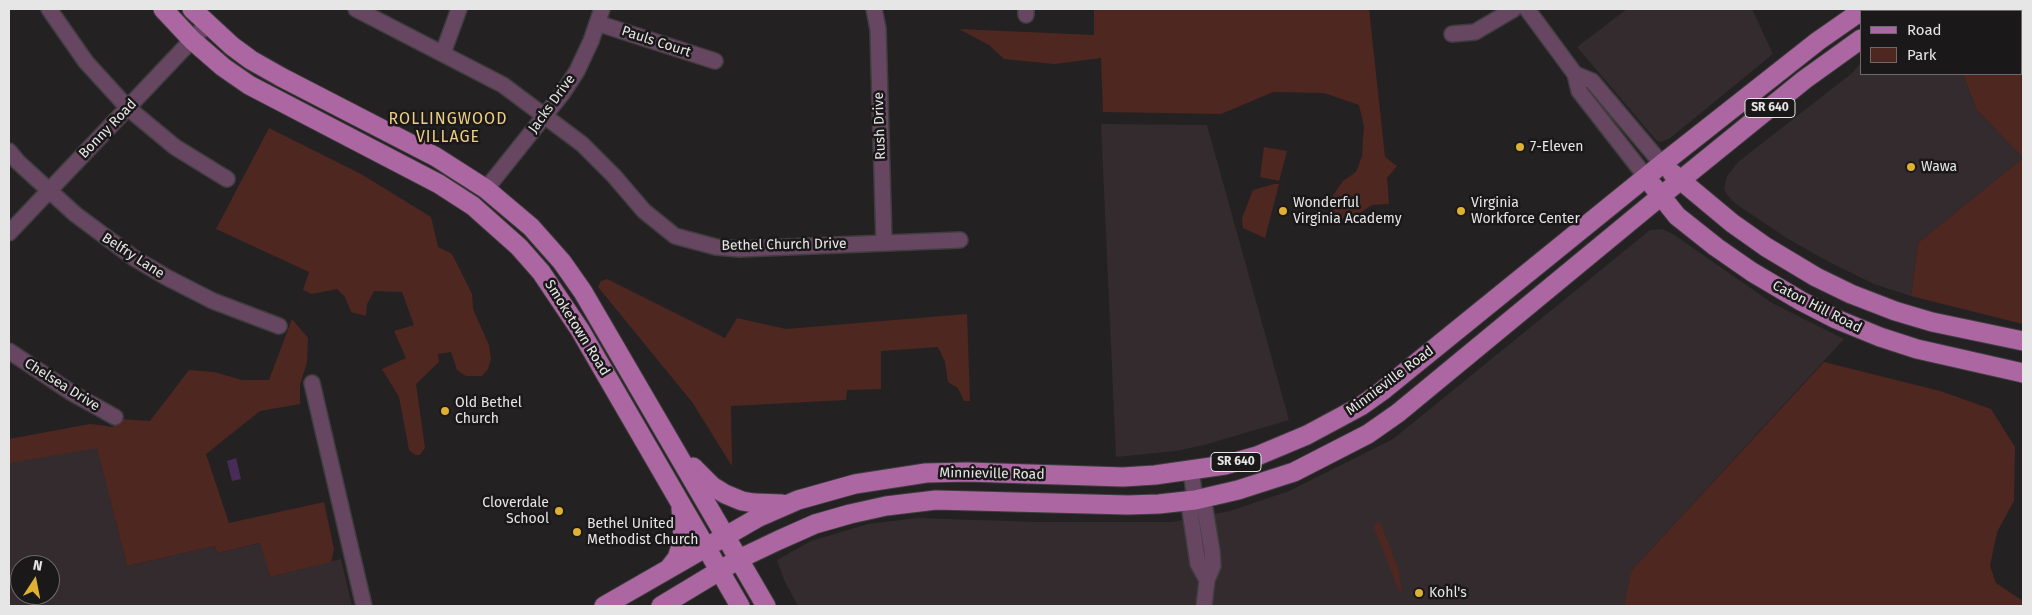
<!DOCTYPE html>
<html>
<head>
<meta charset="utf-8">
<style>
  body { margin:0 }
  #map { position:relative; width:2032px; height:615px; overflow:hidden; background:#242122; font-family:"Fira Sans",sans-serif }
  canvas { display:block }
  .frame { position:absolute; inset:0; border:10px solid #e7e6e6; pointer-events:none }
  .legend { position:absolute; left:1860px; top:10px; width:162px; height:65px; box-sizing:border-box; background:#1a1819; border:1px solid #6c6a6b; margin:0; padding:6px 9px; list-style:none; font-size:15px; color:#e7e6e6 }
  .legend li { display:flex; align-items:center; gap:10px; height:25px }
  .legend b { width:25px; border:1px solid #6c6a6b }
  .north { position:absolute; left:10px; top:555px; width:50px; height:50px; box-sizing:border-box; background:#1a1819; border:1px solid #6c6a6b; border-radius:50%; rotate:11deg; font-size:14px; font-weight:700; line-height:20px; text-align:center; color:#e7e6e6 }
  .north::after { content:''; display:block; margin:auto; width:18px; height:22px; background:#deb133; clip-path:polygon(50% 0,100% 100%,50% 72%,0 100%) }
</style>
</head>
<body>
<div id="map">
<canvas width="2032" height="615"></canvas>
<div class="frame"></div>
<ul class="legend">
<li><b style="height:6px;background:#ac67a3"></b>Road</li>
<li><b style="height:14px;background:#4f2721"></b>Park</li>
</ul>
<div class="north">N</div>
</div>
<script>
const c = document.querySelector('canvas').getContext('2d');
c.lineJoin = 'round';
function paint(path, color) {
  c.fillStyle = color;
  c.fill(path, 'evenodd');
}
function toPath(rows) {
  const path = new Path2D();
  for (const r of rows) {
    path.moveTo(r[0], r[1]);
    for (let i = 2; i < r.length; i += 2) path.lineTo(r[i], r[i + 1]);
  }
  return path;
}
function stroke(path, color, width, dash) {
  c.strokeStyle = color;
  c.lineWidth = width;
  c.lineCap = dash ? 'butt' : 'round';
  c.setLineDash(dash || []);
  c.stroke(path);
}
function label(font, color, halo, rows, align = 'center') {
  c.font = font + ' "Fira Sans",sans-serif';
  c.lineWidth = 5;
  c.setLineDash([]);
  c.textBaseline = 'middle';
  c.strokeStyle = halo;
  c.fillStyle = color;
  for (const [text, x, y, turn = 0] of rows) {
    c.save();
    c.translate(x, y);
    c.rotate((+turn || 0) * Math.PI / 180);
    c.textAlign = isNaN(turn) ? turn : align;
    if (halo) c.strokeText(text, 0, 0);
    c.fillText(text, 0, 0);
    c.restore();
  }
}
const built = toPath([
  [1627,9,1752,9,1773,54,1669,139,1660,142,1656,140,1577,47],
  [1861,63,1861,74,1963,74,1976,109,2023,158,1918,243,1911,296,1874,284,1827,261,1785,237,1736,204,1728,196,1724,189,1727,176,1738,162,1851,74],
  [1101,124,1207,125,1289,420,1204,445,1176,451,1116,457],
  [1662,229,1673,234,1772,303,1844,339,1631,571,1624,606,798,606,784,580,777,560,811,541,868,524,917,518,1036,522,1172,522,1230,511,1289,491,1393,439,1650,230],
  [91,424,127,566,215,546,217,553,261,543,270,577,341,559,352,606,9,606,9,439],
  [20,565,50,565,50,595,20,595]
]);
const green = toPath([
  [1094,9,1369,9,1385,157,1397,166,1387,178,1389,204,1372,205,1352,218,1338,219,1328,203,1343,181,1356,172,1362,156,1364,126,1359,105,1324,93,1273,92,1221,114,1103,112,1101,58,1055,64,1004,59,989,45,959,29,1094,35],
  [1999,9,2023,9,2023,324,1911,296,1918,243,2023,158,1976,109,1963,74,2021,74,2021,11,1998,11],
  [269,128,361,174,431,217,438,247,452,254,472,294,473,309,489,345,491,359,488,369,482,376,466,376,457,370,451,352,438,354,439,362,416,384,425,448,420,455,415,455,409,450,399,397,382,369,406,358,394,331,414,325,402,292,374,291,367,304,366,316,351,312,345,297,337,289,312,294,303,290,309,272,216,229],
  [1264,147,1287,151,1279,181,1260,177],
  [1274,184,1279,184,1265,238,1243,228,1242,218,1253,190],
  [607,279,725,338,737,318,786,329,967,314,970,401,964,401,958,388,948,382,945,362,938,347,881,351,881,389,847,390,846,400,731,406,732,466,692,402,598,287,601,281],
  [292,319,308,338,307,362,300,385,300,404,260,411,206,454,229,523,324,502,334,549,331,562,270,577,260,543,217,553,215,546,127,566,97,448,9,463,9,439,91,424,113,427,120,419,150,421,189,370,214,372,242,380,269,380],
  [1824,362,1940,391,1991,409,2015,447,2014,501,1997,532,1990,566,1996,583,2023,601,2023,606,1624,606,1631,571],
  [1380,522,1400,573,1399,574,1402,593,1399,591,1373,525]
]);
const water = toPath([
  [236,458,241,479,232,481,227,461]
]);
const minor = toPath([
  [49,9,86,62,128,108,175,147,227,179],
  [356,9,503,85,582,144,614,176,644,211,675,236,716,247,739,249,960,240],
  [874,9,878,29,884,243],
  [1527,9,1575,74,1579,91,1646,177],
  [1026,15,1026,9],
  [597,23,715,61],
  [1452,34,1475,32,1514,9],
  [443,53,459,9],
  [1575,74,1592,81,1662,164],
  [9,151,18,162,75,214,134,258,166,277,213,301,279,326],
  [486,189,562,94,577,71,591,41,602,9],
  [9,233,207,24],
  [9,351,72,393,115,417],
  [312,383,364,606],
  [1191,470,1195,500,1190,511,1198,564,1207,580],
  [1195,500,1205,509,1212,551,1213,566,1207,580,1204,606]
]);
const major = toPath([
  [163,9,192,40,223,67,249,85,439,184,473,206,519,247,541,272,580,330,740,606],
  [192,9,232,46,251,60,281,77,436,157,486,189,531,227,562,262,583,292,766,606],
  [1903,11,1908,9],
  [1672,173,1732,223,1766,247,1816,277,1851,294,1895,311,1932,322,2023,341],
  [1653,186,1677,216,1716,247,1752,272,1801,301,1836,319,1880,337,1917,349,2023,373],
  [693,467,712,486,725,494,742,501,754,503,782,504],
  [670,567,677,558,683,540,681,508],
  [604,606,759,517,798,500,855,484,926,473,967,472,1123,477,1155,475,1225,465,1257,456,1307,435,1361,406,1382,391,1662,164,1818,41,1864,9],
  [661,606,739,559,779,540,815,524,850,514,886,506,936,500,1128,505,1159,504,1195,500,1238,490,1294,472,1368,434,1398,413,1661,196,1804,80,1861,39]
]);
const markers = [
  [1520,147,5,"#deb133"],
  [1911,167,5,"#deb133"],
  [1283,211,5,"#deb133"],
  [1461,211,5,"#deb133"],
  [445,411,5,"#deb133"],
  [559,511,5,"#deb133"],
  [577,532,5,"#deb133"],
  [1419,593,5,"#deb133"]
];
const shields = [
  [1770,108,50],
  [1236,462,50]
];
const shieldNames = [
  ["SR 640",1770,108],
  ["SR 640",1236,462]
];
const streetNames = [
  ["Pauls Court",656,42,18],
  ["Jacks Drive",552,104,-54],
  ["Rush Drive",880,126,-92],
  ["Bonny Road",108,129,-46],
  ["Bethel Church Drive",784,245,-1],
  ["Belfry Lane",133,256,33],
  ["Caton Hill Road",1817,307,27],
  ["Smoketown Road",577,328,58],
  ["Minnieville Road",1390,381,-37],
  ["Chelsea Drive",62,385,32],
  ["Minnieville Road",992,474,1]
];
const poiNames = [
  ["7-Eleven",1530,147],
  ["Wawa",1921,167],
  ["Wonderful",1293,203],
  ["Virginia Academy",1293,219],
  ["Virginia",1471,203],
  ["Workforce Center",1471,219],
  ["Old Bethel",455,403],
  ["Church",455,419],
  ["Cloverdale",549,503,"right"],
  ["School",549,519,"right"],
  ["Bethel United",587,524],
  ["Methodist Church",587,540],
  ["Kohl's",1429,593]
];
const quarterNames = [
  ["ROLLINGWOOD",448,120],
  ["VILLAGE",448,138]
];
paint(built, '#332b2e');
paint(green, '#4f2721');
paint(water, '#482c57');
stroke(minor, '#3f3d3d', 18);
stroke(major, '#3f3d3d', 21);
stroke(minor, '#674662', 15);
stroke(major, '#ac67a3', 19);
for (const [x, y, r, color] of markers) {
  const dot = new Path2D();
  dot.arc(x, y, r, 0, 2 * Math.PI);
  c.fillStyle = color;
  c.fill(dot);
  stroke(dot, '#1a1819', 2);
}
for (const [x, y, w] of shields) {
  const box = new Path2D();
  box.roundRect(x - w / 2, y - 9.5, w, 19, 4);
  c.fillStyle = '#1a1819';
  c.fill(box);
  stroke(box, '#e7e6e6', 1);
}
label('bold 12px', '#e7e6e6', null, shieldNames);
label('14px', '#e7e6e6', '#1a1819', streetNames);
label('14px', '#e7e6e6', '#1a1819', poiNames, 'left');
c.letterSpacing = '1px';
label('16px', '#eccd82', '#1a1819', quarterNames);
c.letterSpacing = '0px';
</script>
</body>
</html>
